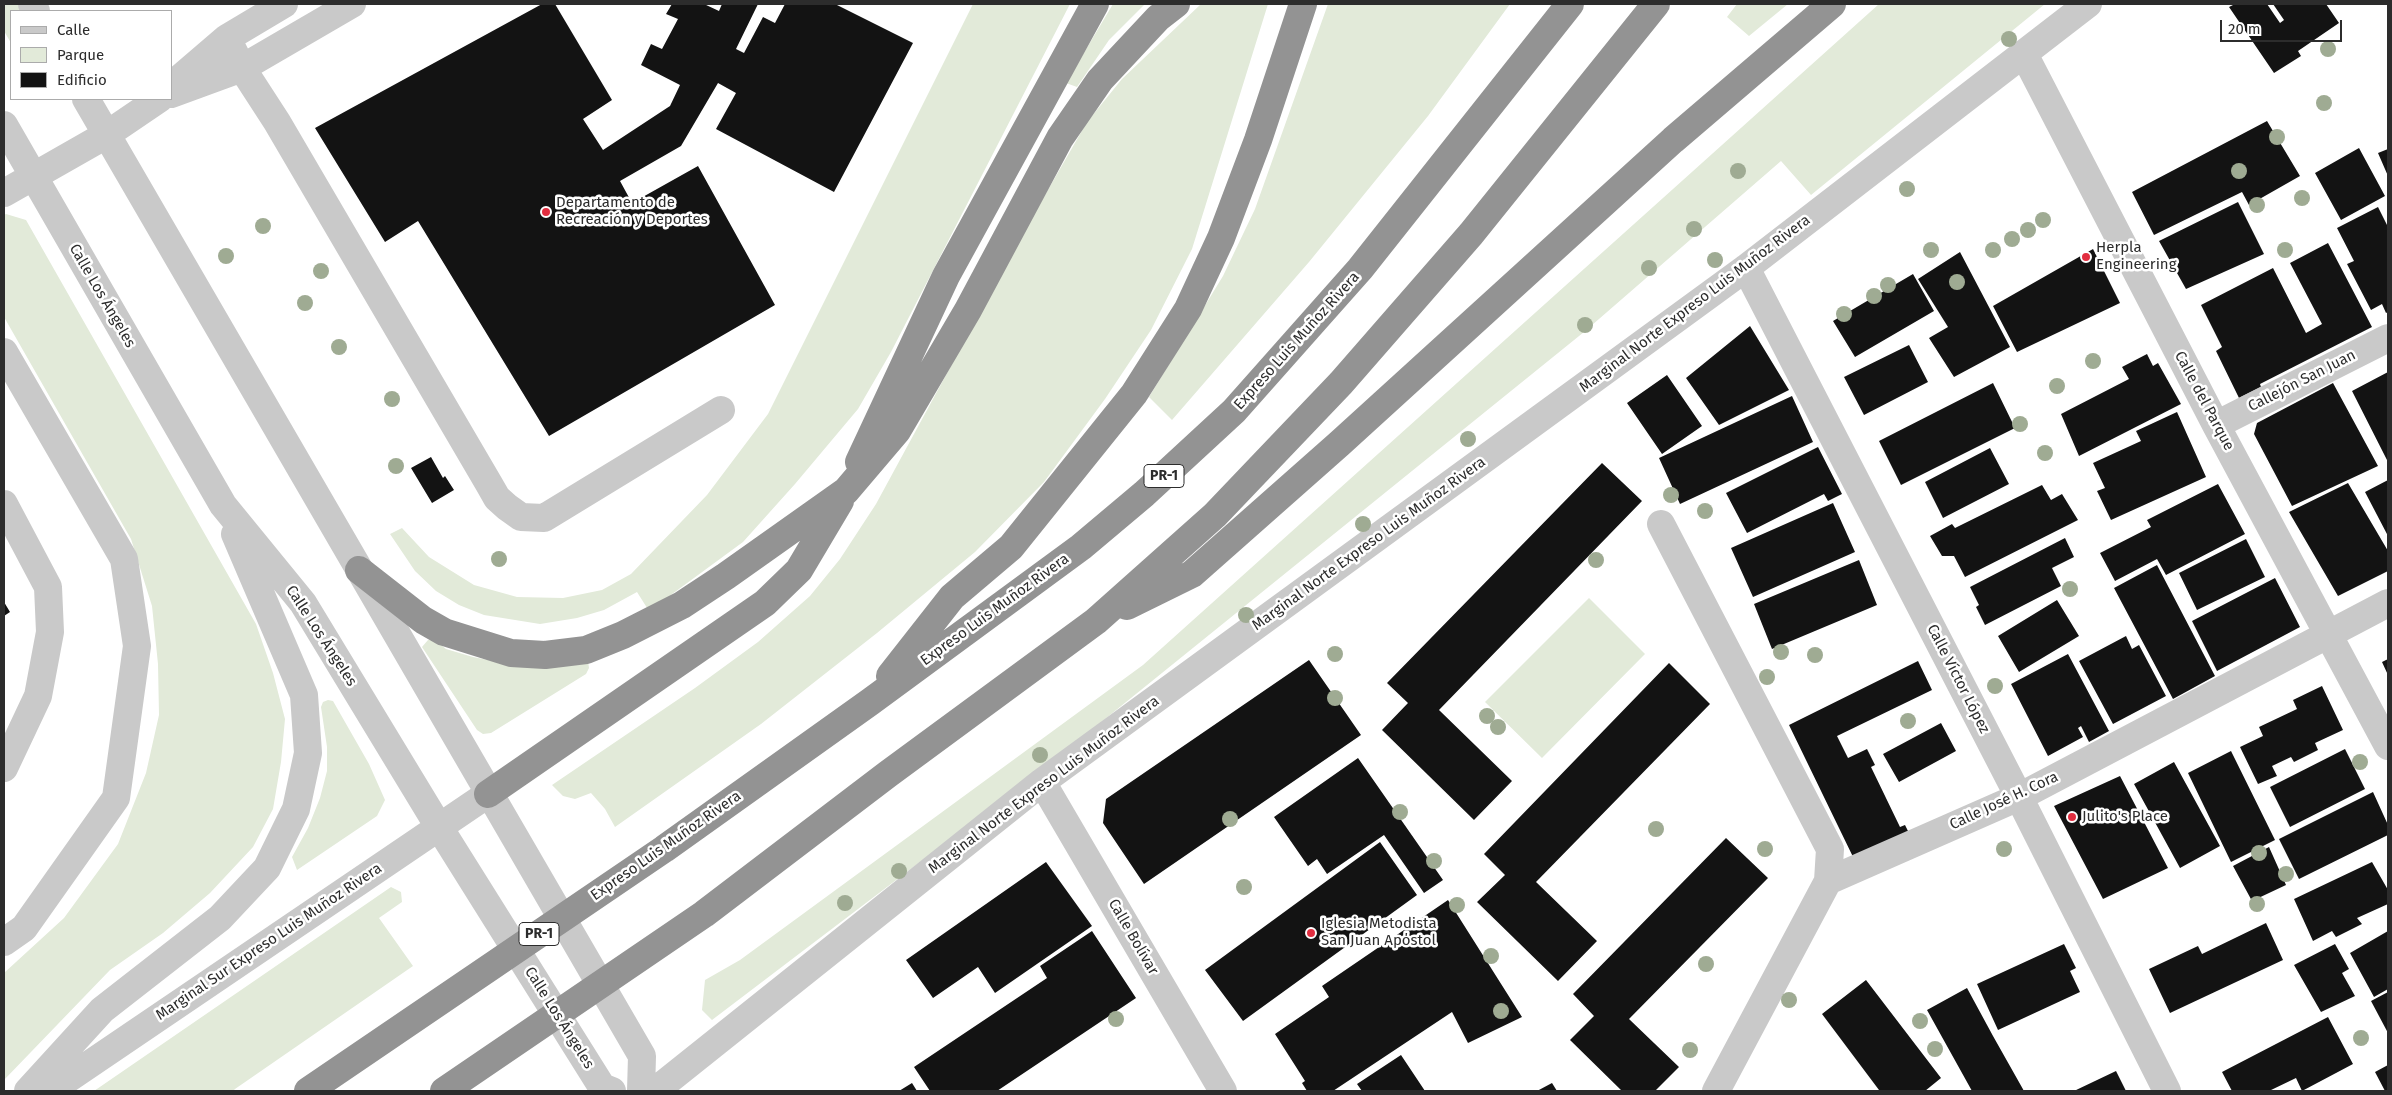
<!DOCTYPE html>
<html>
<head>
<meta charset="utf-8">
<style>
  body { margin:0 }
  #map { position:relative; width:2392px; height:1095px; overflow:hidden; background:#fff; font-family:"Fira Sans",sans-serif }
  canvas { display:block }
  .frame { position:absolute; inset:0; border:5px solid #2c2c2c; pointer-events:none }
  .legend { position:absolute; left:10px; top:10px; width:162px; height:90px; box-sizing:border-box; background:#fff; border:1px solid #ababab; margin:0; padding:6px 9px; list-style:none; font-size:15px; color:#2c2c2c }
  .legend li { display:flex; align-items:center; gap:10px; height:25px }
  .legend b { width:25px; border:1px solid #ababab }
  .scale { position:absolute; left:2220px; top:20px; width:122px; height:22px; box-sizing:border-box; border:2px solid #2c2c2c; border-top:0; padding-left:6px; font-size:15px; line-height:18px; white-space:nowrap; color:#2c2c2c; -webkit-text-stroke:4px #fff; paint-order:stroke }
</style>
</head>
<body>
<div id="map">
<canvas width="2392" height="1095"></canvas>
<div class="frame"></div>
<ul class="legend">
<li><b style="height:6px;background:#c9c9c9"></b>Calle</li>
<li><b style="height:14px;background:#e2ead9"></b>Parque</li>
<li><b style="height:14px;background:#131313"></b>Edificio</li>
</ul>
<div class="scale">20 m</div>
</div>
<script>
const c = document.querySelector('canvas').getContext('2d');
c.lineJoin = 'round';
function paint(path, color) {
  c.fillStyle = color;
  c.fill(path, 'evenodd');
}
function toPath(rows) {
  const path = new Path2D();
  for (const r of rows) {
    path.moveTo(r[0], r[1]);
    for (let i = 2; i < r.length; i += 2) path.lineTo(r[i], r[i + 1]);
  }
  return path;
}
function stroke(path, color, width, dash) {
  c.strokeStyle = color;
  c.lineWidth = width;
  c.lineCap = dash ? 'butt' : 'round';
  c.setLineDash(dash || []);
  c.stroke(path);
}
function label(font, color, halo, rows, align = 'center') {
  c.font = font + ' "Fira Sans",sans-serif';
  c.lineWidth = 5;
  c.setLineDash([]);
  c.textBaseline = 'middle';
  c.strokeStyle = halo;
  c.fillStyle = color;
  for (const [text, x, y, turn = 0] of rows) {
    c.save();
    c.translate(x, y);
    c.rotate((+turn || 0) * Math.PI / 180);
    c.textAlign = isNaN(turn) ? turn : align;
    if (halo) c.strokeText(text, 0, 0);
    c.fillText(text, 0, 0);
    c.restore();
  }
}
const green = toPath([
  [4,4,18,4,22,11,11,11,11,43,4,31],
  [973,4,1070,4,891,352,858,409,795,484,743,542,649,611,637,592,604,610,577,618,540,624,484,615,459,605,436,591,415,571,390,534,402,528,429,557,474,585,517,597,563,598,602,590,631,574,707,495,768,414],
  [1113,4,1145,4,1109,40,1077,87,1066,83],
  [1201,4,1268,4,1192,249,1151,330,1105,399,1044,482,975,552,877,633,761,724,615,827,605,809,591,793,575,799,563,796,552,785,695,688,758,642,810,596,840,559,876,504,1022,235,1087,122,1122,79],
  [1328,4,1510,4,1428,116,1309,262,1172,420,1149,397,1223,276,1255,209],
  [1737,4,1788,4,1749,36,1727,17],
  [1879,4,2045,4,1811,195,1781,161,1584,332,1058,757,712,1020,702,1010,705,980,740,960,1143,665],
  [6,214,26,220,256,624,273,673,285,719,281,762,273,809,253,847,210,893,163,933,110,970,4,1080,4,973,64,918,118,844,146,773,159,715,158,664,152,606,131,539,4,317,4,215],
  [1589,598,1645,654,1542,758,1485,702],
  [428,640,435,640,446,649,473,657,503,663,588,661,589,668,586,674,491,733,483,734,477,730,422,647],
  [328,700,333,701,369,764,385,800,377,816,297,870,292,857,308,828,320,798,327,771,327,747,321,707,323,702],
  [391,887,401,892,402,902,379,918,413,966,235,1089,233,1091,94,1091]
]);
const building = toPath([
  [542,4,555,4,612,100,583,119,603,150,670,106,680,85,641,65,651,44,662,49,678,19,666,14,672,4,704,4,719,11,722,4,758,4,736,49,744,53,763,17,775,23,785,4,835,4,913,43,834,192,716,129,736,93,718,83,681,146,620,181,632,203,698,166,775,305,549,436,418,221,385,242,315,128],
  [2235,4,2267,4,2280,23,2284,20,2273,4,2326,4,2339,23,2298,51,2301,56,2274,73,2229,7],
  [2267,121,2300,176,2249,205,2242,192,2154,235,2132,192],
  [2359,148,2385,196,2341,220,2315,173],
  [2388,149,2388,176,2378,153],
  [2238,202,2264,254,2186,289,2159,241],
  [2378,207,2388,227,2388,312,2386,313,2382,304,2371,310,2347,264,2354,261,2337,228],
  [2328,243,2372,327,2260,384,2261,387,2239,398,2216,351,2222,347,2201,305,2273,268,2306,333,2322,324,2290,263],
  [2093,249,2120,303,2017,352,1993,306],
  [1960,252,2010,347,1954,377,1929,338,1948,327,1918,279],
  [1913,274,1934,311,1855,357,1833,321],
  [1750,326,1789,390,1719,425,1686,378],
  [1909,345,1928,382,1864,415,1844,377],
  [2147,354,2153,366,2158,363,2181,404,2079,456,2061,414,2129,379,2122,367],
  [2388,372,2388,462,2352,391],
  [1667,375,1702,426,1662,454,1627,403],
  [1993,383,2015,428,1901,485,1879,441],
  [2333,383,2378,466,2292,506,2254,434,2257,423],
  [1792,396,1813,442,1680,504,1659,458],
  [2177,412,2206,477,2111,520,2097,491,2105,488,2093,463,2141,441,2136,431],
  [1818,447,1842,494,1828,501,1824,494,1747,533,1726,493],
  [1990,448,2009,484,1943,518,1925,482],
  [431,457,443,478,445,476,454,490,432,503,411,468],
  [1602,463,1642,501,1439,710,1512,781,1474,820,1382,730,1408,703,1387,683],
  [2388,480,2388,536,2365,492],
  [2348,483,2388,551,2388,571,2338,596,2289,512],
  [2218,484,2245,534,2166,575,2157,559,2115,581,2100,553,2151,527,2147,520],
  [2042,485,2051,500,2062,494,2078,520,1965,577,1954,556,1942,556,1930,536,1952,524,1955,528],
  [1833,503,1855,552,1753,597,1731,548],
  [2065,538,2074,557,2052,568,2061,586,1985,625,1976,607,1979,605,1970,587],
  [2246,539,2265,577,2197,610,2179,573],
  [1859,560,1877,605,1772,649,1754,604],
  [2157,565,2215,676,2173,699,2114,588],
  [2275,578,2300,627,2217,671,2192,621],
  [2057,600,2079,636,2019,672,1998,636],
  [4,602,10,612,4,616],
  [2126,636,2132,649,2139,645,2166,696,2113,724,2079,661],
  [2068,654,2109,731,2089,742,2081,726,2078,728,2083,737,2048,756,2011,684],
  [2388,659,2388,675,2382,662],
  [1309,660,1361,735,1144,884,1103,823,1106,799],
  [1918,661,1932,690,1837,736,1848,758,1867,749,1875,765,1871,767,1900,827,1905,825,1910,835,1855,861,1789,725],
  [1669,663,1710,704,1536,882,1597,941,1558,981,1477,902,1505,875,1484,854],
  [2322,686,2343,730,2315,743,2318,750,2294,762,2291,757,2272,766,2277,776,2258,784,2240,747,2263,736,2259,727,2297,709,2293,700],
  [1941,723,1956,751,1899,782,1883,754],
  [2345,749,2365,789,2290,827,2270,787],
  [2231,751,2275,840,2231,862,2188,773],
  [1358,758,1443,880,1424,893,1384,835,1327,874,1317,859,1308,866,1274,817],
  [2174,762,2220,846,2180,868,2134,784],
  [2120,776,2168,868,2103,899,2054,806],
  [2373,792,2388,825,2388,835,2299,879,2279,839],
  [1726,838,1768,878,1629,1019,1679,1067,1655,1091,1622,1091,1570,1040,1594,1016,1573,994],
  [1380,842,1417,895,1243,1021,1205,970],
  [2269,847,2286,885,2252,901,2233,866],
  [1046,862,1092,926,995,993,978,967,933,998,906,960],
  [2372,862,2388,890,2388,904,2357,918,2362,924,2336,937,2332,931,2313,941,2294,899],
  [1448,900,1522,1017,1468,1043,1452,1012,1333,1091,1307,1091,1302,1083,1305,1081,1275,1034,1329,997,1322,986],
  [2266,923,2283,960,2170,1013,2149,969,2198,946,2202,954],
  [1092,931,1136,998,997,1091,930,1091,914,1067,1047,978,1040,966],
  [2388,931,2388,989,2374,997,2350,953],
  [2064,944,2076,968,2070,971,2080,992,1998,1030,1977,984],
  [2335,944,2349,969,2342,973,2355,996,2321,1012,2294,965],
  [1866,980,1941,1078,1925,1091,1878,1091,1879,1090,1822,1014],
  [1967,988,1993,1036,2024,1091,1972,1091,1927,1010],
  [2388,992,2388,1033,2371,1001],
  [2328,1017,2353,1064,2302,1091,2296,1078,2269,1091,2232,1091,2222,1072],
  [1401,1055,1425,1091,1362,1091,1357,1084],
  [2388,1065,2388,1091,2385,1091,2375,1072],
  [2116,1071,2126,1091,2074,1091],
  [912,1083,917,1091,899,1091],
  [1552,1083,1557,1091,1537,1091]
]);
const minor = toPath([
  [32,4,36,11],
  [227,38,242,68,277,122,489,484,497,498,507,507,521,517,544,518,721,410],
  [2024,54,2216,425,2388,746],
  [171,86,227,38,284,4],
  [171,94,242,68,352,4],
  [86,99,642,1056,641,1091],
  [4,125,223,505,303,603,439,827,602,1087,612,1091],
  [4,193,106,135,159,99],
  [1746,268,2019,797,2167,1091],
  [4,352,124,559,137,646,116,798,24,928,4,942],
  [2216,425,2388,338],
  [4,504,48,587,50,632,38,696,4,768],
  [1661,524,1830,849,1828,881],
  [1042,782,1223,1091],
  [28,1091,102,1010,220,918,267,868,296,809,308,753,304,695,235,534],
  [50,1091,488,794],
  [655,1091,1042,782,1746,268,2088,4],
  [1716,1091,1828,881,2019,797,2388,603]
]);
const highway = toPath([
  [859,462,946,276,1095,4],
  [359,570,423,620,444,632,511,653,545,655,586,650,623,635,682,605,726,576,846,491,897,431,968,310,1060,138,1100,80,1158,18,1176,4],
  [1127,606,1192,574,1339,444,1673,140,1832,4],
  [890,676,952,597,1011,547,1134,394,1188,309,1221,238,1258,140,1303,4],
  [488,794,765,603,799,570,840,501],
  [308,1091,664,849,870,702,1081,547,1144,494,1234,411,1360,269,1570,4],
  [444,1091,704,914,888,774,1096,621,1215,515,1341,383,1471,234,1656,4]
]);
const trees = [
  [2009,39],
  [2328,49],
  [2324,103],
  [2277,137],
  [1738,171],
  [2239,171],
  [1907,189],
  [2302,198],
  [2257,205],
  [2043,220],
  [263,226],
  [1694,229],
  [2028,230],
  [2012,239],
  [1931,250],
  [1993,250],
  [2285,250],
  [226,256],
  [1715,260],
  [1649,268],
  [321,271],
  [1957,282],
  [1888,285],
  [1874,296],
  [305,303],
  [1844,314],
  [1585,325],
  [339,347],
  [2093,361],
  [2057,386],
  [392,399],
  [2020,424],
  [1468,439],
  [2045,453],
  [396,466],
  [1671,495],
  [1705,511],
  [1363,524],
  [499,559],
  [1596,560],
  [2070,589],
  [1246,615],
  [1781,652],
  [1335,654],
  [1815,655],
  [1767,677],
  [1995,686],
  [1335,698],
  [1487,716],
  [1908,721],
  [1498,727],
  [1040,755],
  [2360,762],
  [1400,812],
  [1230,819],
  [1656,829],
  [1765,849],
  [2004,849],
  [2259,853],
  [1434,861],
  [899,871],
  [2286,874],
  [1244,887],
  [845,903],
  [2257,904],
  [1457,905],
  [1491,956],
  [1706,964],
  [1789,1000],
  [1501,1011],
  [1116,1019],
  [1920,1021],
  [2361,1038],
  [1935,1049],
  [1690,1050]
];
const markers = [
  [546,212,5,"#e22e40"],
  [2086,257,5,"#e22e40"],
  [2072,817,5,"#e22e40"],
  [1311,933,5,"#e22e40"]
];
const shields = [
  [1164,476,40],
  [539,934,40]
];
const shieldNames = [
  ["PR-1",1164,476],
  ["PR-1",539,934]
];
const poiNames = [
  ["Departamento de",556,203],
  ["Recreación y Deportes",556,220],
  ["Herpla",2096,248],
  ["Engineering",2096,265],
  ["Julito's Place",2082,817],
  ["Iglesia Metodista",1321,924],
  ["San Juan Apόstol",1321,941]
];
const streetNames = [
  ["Calle Los Ángeles",102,296,60],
  ["Marginal Norte Expreso Luis Muñoz Rivera",1695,304,-37],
  ["Expreso Luis Muñoz Rivera",1297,341,-48],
  ["Callejón San Juan",2302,381,-27],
  ["Calle del Parque",2204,401,62],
  ["Marginal Norte Expreso Luis Muñoz Rivera",1369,544,-36],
  ["Expreso Luis Muñoz Rivera",995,610,-36],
  ["Calle Los Ángeles",321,636,57],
  ["Calle Víctor López",1958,679,63],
  ["Marginal Norte Expreso Luis Muñoz Rivera",1044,785,-37],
  ["Calle José H. Cora",2004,801,-25],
  ["Expreso Luis Muñoz Rivera",666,846,-35],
  ["Calle Bolívar",1133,937,60],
  ["Marginal Sur Expreso Luis Muñoz Rivera",269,942,-34],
  ["Calle Los Ángeles",559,1018,58]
];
paint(green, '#e2ead9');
paint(building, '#131313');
stroke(minor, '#c9c9c9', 28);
stroke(highway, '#939393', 28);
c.fillStyle = '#9fab93';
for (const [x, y] of trees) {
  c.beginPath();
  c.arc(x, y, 8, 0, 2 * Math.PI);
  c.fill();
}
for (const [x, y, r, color] of markers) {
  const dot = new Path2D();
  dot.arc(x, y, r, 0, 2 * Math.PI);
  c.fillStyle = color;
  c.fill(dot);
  stroke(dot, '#fff', 2);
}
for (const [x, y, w] of shields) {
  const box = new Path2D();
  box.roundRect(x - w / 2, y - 11.5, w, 23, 4);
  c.fillStyle = '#fff';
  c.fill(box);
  stroke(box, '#2c2c2c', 1);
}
label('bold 14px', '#2c2c2c', null, shieldNames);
label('15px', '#2c2c2c', '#fff', poiNames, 'left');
label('15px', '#2c2c2c', '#fff', streetNames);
</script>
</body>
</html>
